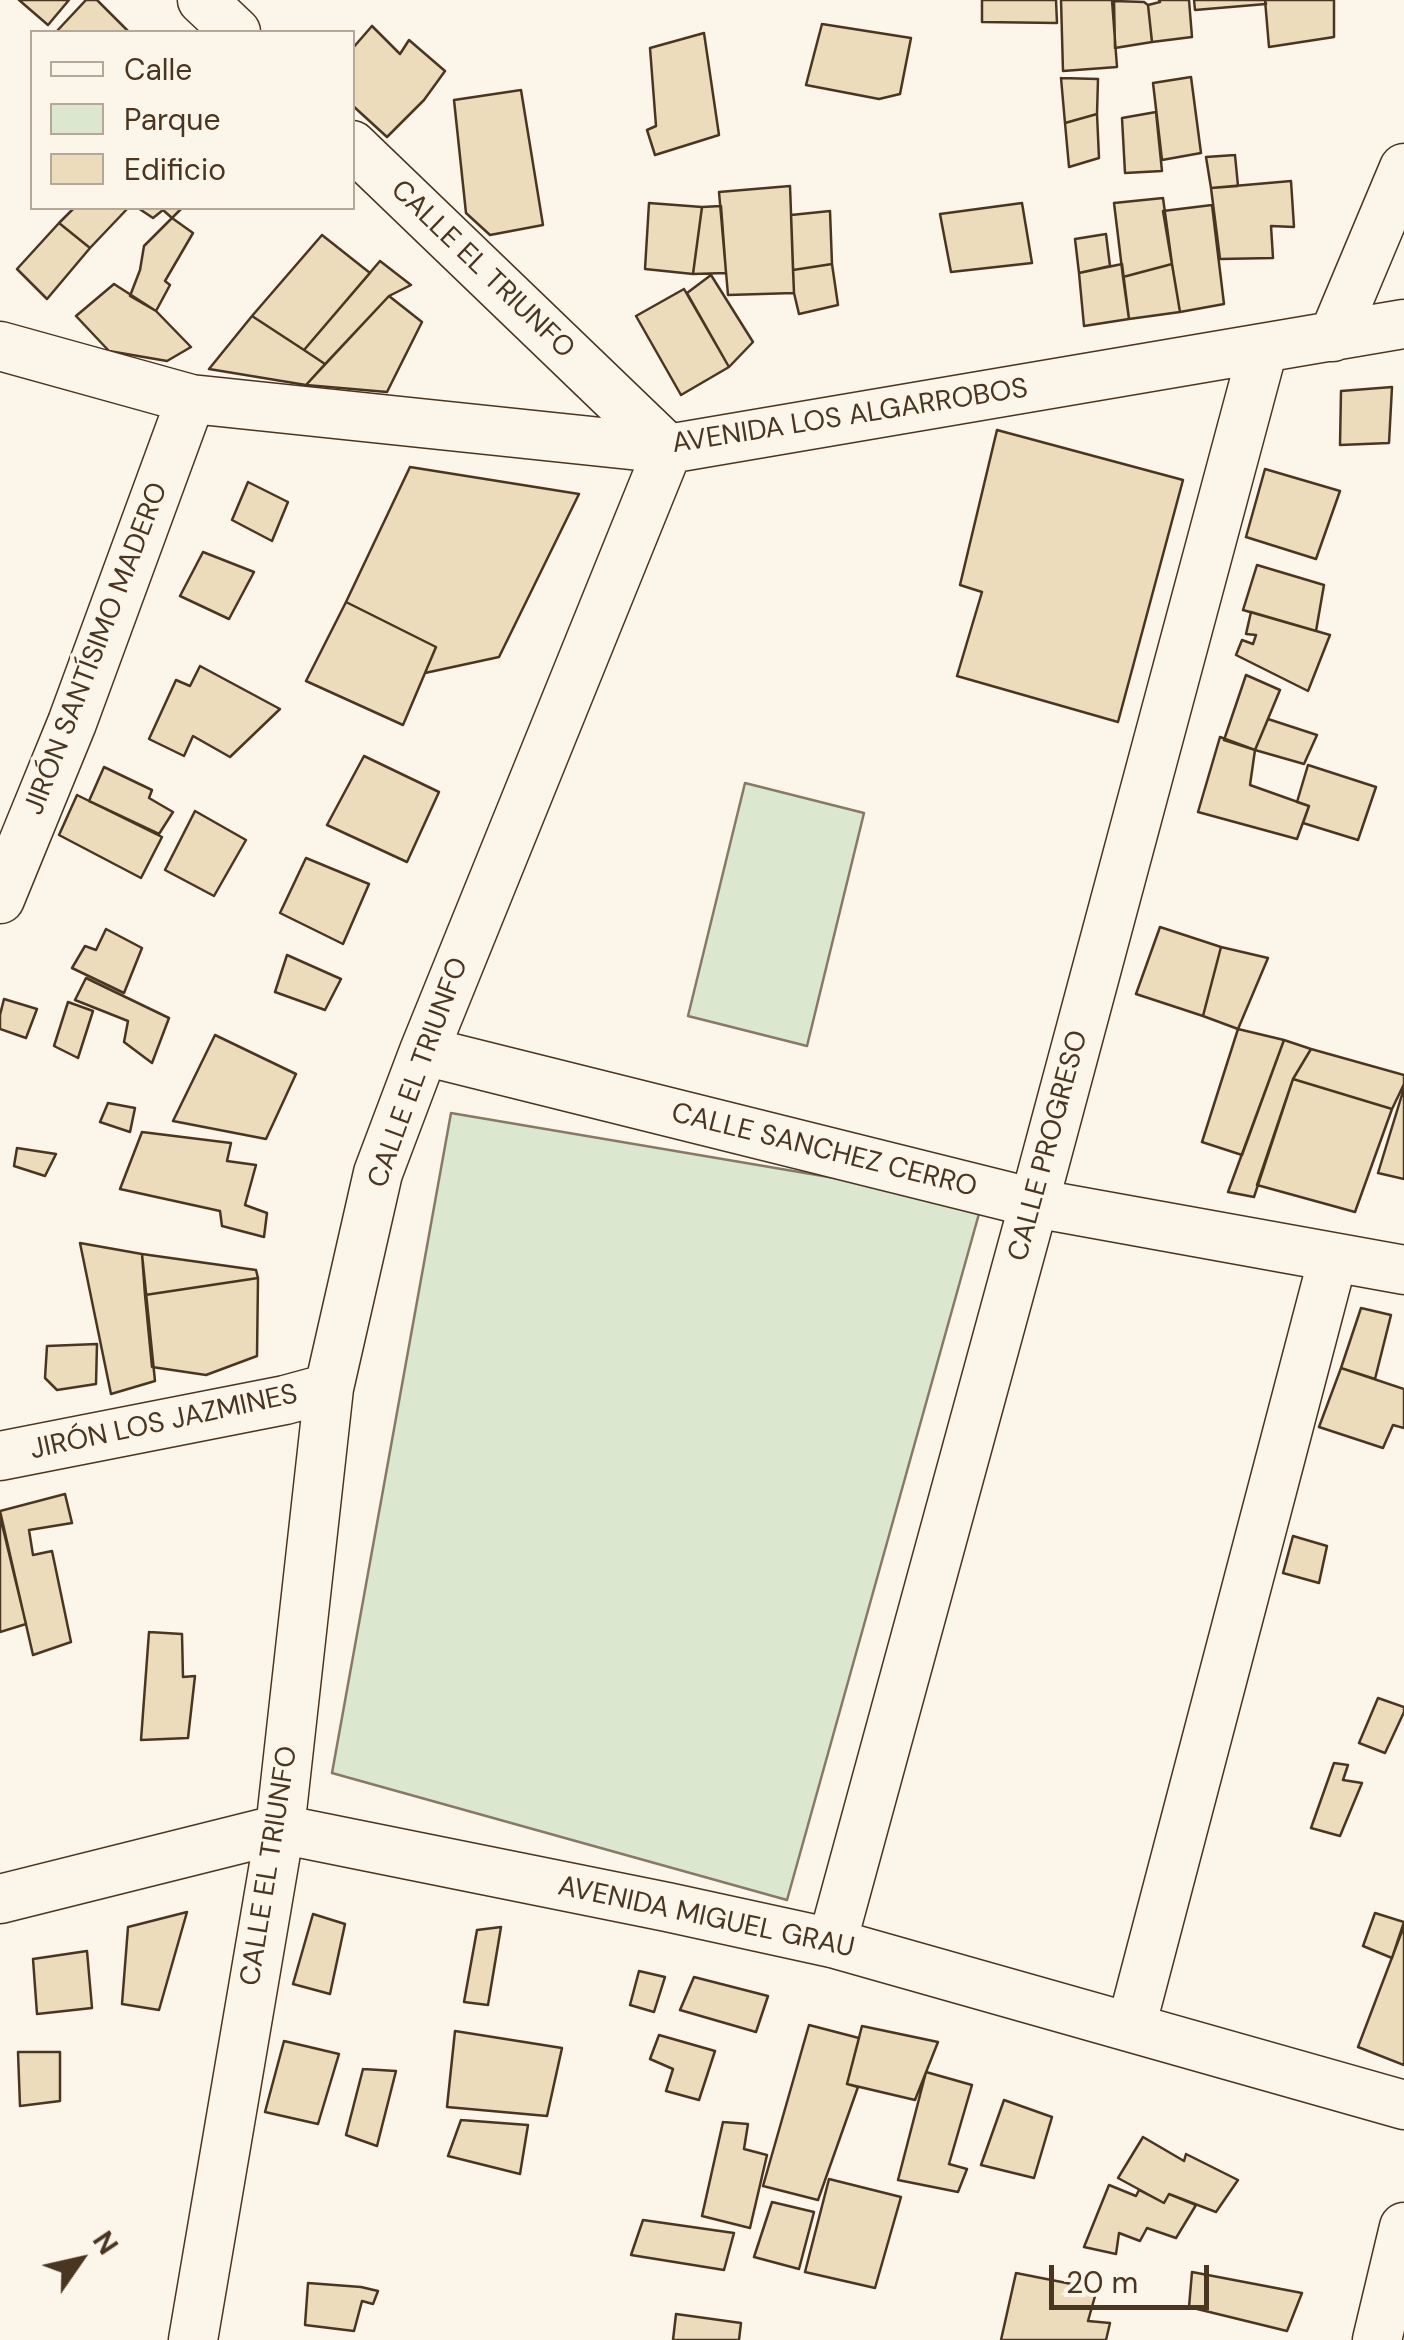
<!DOCTYPE html>
<html>
<head>
<meta charset="utf-8">
<style>
	body { margin:0 }
	#map { position:relative; width:1404px; height:2340px; overflow:hidden; background:#fbf6e9; font-family:"DM Sans",sans-serif }
	canvas { display:block }
	.legend { position:absolute; left:30px; top:30px; width:325px; height:180px; box-sizing:border-box; background:#fbf6e9; border:2px solid #b4a999; margin:0; padding:12px 18px; list-style:none; font-size:30px; color:#4a3520 }
	.legend li { display:flex; align-items:center; gap:20px; height:50px }
	.legend b { width:50px; border:2px solid #b4a999 }
	.north { position:absolute; left:30px; top:2210px; width:100px; height:100px; -webkit-text-stroke:8px #fbf6e9; paint-order:stroke; rotate:56deg; font-size:28px; font-weight:700; line-height:40px; text-align:center; color:#4a3520 }
	.north::after { content:''; display:block; margin:auto; width:35px; height:45px; background:#4a3520; clip-path:polygon(50% 0,100% 100%,50% 72%,0 100%) }
	.scale { position:absolute; left:1049px; top:2265px; width:160px; height:45px; box-sizing:border-box; border:5px solid #4a3520; border-top:0; padding-left:12px; font-size:30px; line-height:35px; white-space:nowrap; color:#4a3520; -webkit-text-stroke:8px #fbf6e9; paint-order:stroke }
</style>
</head>
<body>
<div id="map">
<canvas width="1404" height="2340"></canvas>
<ul class="legend">
<li><b style="height:12px;background:#fbf6e9"></b>Calle</li>
<li><b style="height:28px;background:#dce7d0"></b>Parque</li>
<li><b style="height:28px;background:#ecdcbc"></b>Edificio</li>
</ul>
<div class="north">N</div>
<div class="scale">20 m</div>
</div>
<script>
const g = document.querySelector('canvas').getContext('2d');
g.lineJoin = 'round';
function fillPath(path, color) {
  g.fillStyle = color;
  g.fill(path, 'evenodd');
}
function shape(rows) {
  const path = new Path2D();
  for (const r of rows) {
    path.moveTo(r[0], r[1]);
    for (let i = 2; i < r.length; i += 2) path.lineTo(r[i], r[i + 1]);
  }
  return path;
}
function trace(path, color, width, dash) {
  g.strokeStyle = color;
  g.lineWidth = width;
  g.lineCap = dash ? 'butt' : 'round';
  g.setLineDash(dash || []);
  g.stroke(path);
}
function drawText(font, color, halo, rows, align = 'center') {
  g.font = font + ' "DM Sans",sans-serif';
  g.lineWidth = 8;
  g.setLineDash([]);
  g.textBaseline = 'middle';
  g.strokeStyle = halo;
  g.fillStyle = color;
  for (const [text, x, y, turn = 0] of rows) {
    g.save();
    g.translate(x, y);
    g.rotate((+turn || 0) * Math.PI / 180);
    g.textAlign = isNaN(turn) ? turn : align;
    if (halo) g.strokeText(text, 0, 0);
    g.fillText(text, 0, 0);
    g.restore();
  }
}
const green = shape([
	[745,783,864,813,807,1046,688,1016,745,783],
	[451,1113,982,1203,787,1900,332,1773,451,1113]
]);
fillPath(green, '#dce7d0');
trace(green, '#887966', 2.5);
const building = shape([
	[19,0,69,0,48,25,19,0],
	[86,0,97,0,129,32,56,32,86,0],
	[982,0,1056,0,1057,23,982,22,982,0],
	[1061,0,1112,0,1117,67,1063,71,1061,0],
	[1159,0,1189,0,1192,37,1152,42,1148,5,1160,2,1159,0],
	[1194,0,1265,0,1266,4,1195,10,1194,0],
	[1265,0,1334,0,1334,37,1269,47,1265,0],
	[1114,1,1144,2,1148,5,1152,42,1115,48,1114,1],
	[822,24,911,38,900,94,879,99,806,85,822,24],
	[372,26,400,54,409,40,445,71,424,100,387,137,352,105,352,49,372,26],
	[704,33,719,135,655,155,647,130,656,126,650,48,704,33],
	[1191,77,1201,153,1162,160,1153,83,1191,77],
	[1061,78,1098,79,1097,114,1065,123,1061,78],
	[521,90,543,225,490,235,466,213,454,100,521,90],
	[1156,112,1162,171,1125,173,1122,118,1156,112],
	[1097,114,1099,158,1069,167,1065,123,1097,114],
	[1235,155,1238,186,1211,188,1206,157,1235,155],
	[1291,181,1294,227,1271,226,1273,258,1220,259,1211,188,1291,181],
	[790,186,794,293,728,295,719,192,790,186],
	[1163,198,1172,264,1123,277,1114,203,1163,198],
	[649,203,702,207,693,274,645,269,649,203],
	[1022,203,1032,263,951,272,940,214,1022,203],
	[1212,205,1224,304,1180,312,1163,211,1212,205],
	[721,206,726,273,693,274,702,207,721,206],
	[74,208,128,208,90,248,59,223,74,208],
	[138,208,182,208,172,218,163,210,153,218,138,208],
	[830,211,832,264,793,270,791,215,830,211],
	[172,218,193,233,165,281,170,285,156,311,130,296,140,270,144,246,172,218],
	[59,223,90,248,47,299,17,269,59,223],
	[1106,234,1110,266,1079,273,1075,239,1106,234],
	[322,235,370,273,304,350,252,316,322,235],
	[380,261,411,285,389,296,325,364,304,350,380,261],
	[832,264,838,305,799,314,794,293,793,270,832,264],
	[1122,264,1129,319,1084,326,1079,273,1122,264],
	[1172,264,1180,312,1129,319,1123,277,1172,264],
	[711,275,753,342,729,367,687,293,711,275],
	[114,284,156,311,191,347,167,361,109,351,76,316,114,284],
	[684,289,729,367,681,395,636,316,684,289],
	[389,296,422,322,387,392,306,385,389,296],
	[252,316,304,350,325,364,306,385,209,369,252,316],
	[1392,387,1389,443,1340,445,1341,391,1392,387],
	[997,430,1183,480,1118,722,957,676,982,592,960,585,997,430],
	[410,467,579,494,499,657,425,673,436,647,346,602,410,467],
	[1265,469,1340,491,1316,559,1246,537,1265,469],
	[248,482,288,502,272,541,232,520,248,482],
	[203,552,254,572,229,619,180,596,203,552],
	[1257,565,1324,585,1316,631,1243,610,1257,565],
	[346,602,436,647,403,725,306,681,346,602],
	[1251,612,1330,635,1308,691,1236,655,1242,640,1253,644,1256,635,1246,634,1251,612],
	[200,666,280,709,230,757,193,736,184,756,149,739,176,680,190,686,200,666],
	[1246,675,1280,690,1255,750,1224,740,1246,675],
	[1268,719,1317,735,1304,764,1255,750,1268,719],
	[1220,737,1255,750,1250,785,1309,806,1297,839,1198,812,1220,737],
	[364,756,439,792,407,862,327,825,364,756],
	[1308,765,1376,787,1358,840,1303,823,1309,806,1297,802,1308,765],
	[104,767,152,790,149,798,173,812,159,834,89,801,104,767],
	[77,795,162,837,141,878,59,835,77,795],
	[195,811,246,840,214,896,165,870,195,811],
	[306,858,369,884,343,944,280,913,306,858],
	[1160,927,1221,947,1203,1016,1136,994,1160,927],
	[106,929,142,948,124,993,72,968,85,946,96,950,106,929],
	[1221,947,1268,958,1238,1029,1203,1016,1221,947],
	[287,955,341,979,325,1010,275,992,287,955],
	[86,978,169,1018,152,1063,124,1042,128,1021,75,1000,86,978],
	[4,999,37,1009,26,1038,0,1029,0,1015,4,999],
	[68,1002,93,1011,78,1058,54,1046,68,1002],
	[1238,1029,1284,1040,1242,1155,1202,1142,1238,1029],
	[215,1035,296,1074,266,1139,173,1121,215,1035],
	[1284,1040,1311,1049,1293,1079,1254,1197,1228,1192,1284,1040],
	[1311,1049,1404,1075,1404,1084,1392,1109,1293,1079,1311,1049],
	[1293,1079,1392,1109,1355,1212,1257,1185,1293,1079],
	[1404,1088,1404,1179,1378,1173,1404,1088],
	[108,1103,135,1108,130,1132,100,1122,108,1103],
	[142,1132,231,1143,227,1161,256,1165,245,1205,267,1213,264,1237,222,1226,220,1211,120,1189,142,1132],
	[17,1148,56,1154,45,1176,14,1166,17,1148],
	[80,1243,142,1254,155,1381,111,1394,80,1243],
	[142,1254,256,1270,258,1278,145,1295,142,1254],
	[258,1278,257,1356,206,1375,152,1367,145,1295,258,1278],
	[1361,1308,1391,1315,1375,1379,1341,1368,1361,1308],
	[97,1344,96,1384,57,1390,45,1378,47,1346,97,1344],
	[1341,1368,1404,1389,1404,1428,1393,1425,1383,1448,1319,1427,1341,1368],
	[65,1494,72,1523,29,1530,33,1555,52,1551,71,1642,33,1655,0,1511,65,1494],
	[0,1516,26,1624,0,1632,0,1516],
	[1293,1536,1327,1546,1319,1583,1283,1573,1293,1536],
	[149,1632,182,1634,183,1677,195,1676,188,1738,141,1740,149,1632],
	[1378,1698,1404,1707,1404,1712,1385,1753,1359,1743,1378,1698],
	[1334,1763,1348,1765,1343,1780,1362,1783,1340,1836,1311,1828,1334,1763],
	[187,1912,159,2010,122,2004,128,1927,187,1912],
	[1375,1913,1404,1922,1392,1958,1363,1946,1375,1913],
	[313,1914,345,1924,330,1994,293,1984,313,1914],
	[1404,1926,1404,2065,1358,2047,1404,1926],
	[501,1927,488,2005,464,2002,477,1930,501,1927],
	[87,1951,92,2008,37,2014,33,1959,87,1951],
	[639,1971,665,1977,654,2012,630,2005,639,1971],
	[694,1977,768,1996,756,2032,680,2010,694,1977],
	[809,2025,859,2038,847,2084,858,2087,818,2200,763,2186,809,2025],
	[862,2026,938,2042,915,2100,847,2084,862,2026],
	[455,2031,562,2048,547,2116,447,2107,455,2031],
	[659,2035,715,2051,699,2100,666,2091,673,2069,650,2059,659,2035],
	[284,2041,339,2054,318,2124,265,2112,284,2041],
	[18,2052,60,2052,60,2101,20,2106,18,2052],
	[363,2069,396,2071,377,2146,346,2135,363,2069],
	[926,2072,972,2085,949,2164,967,2169,958,2192,898,2180,926,2072],
	[1004,2100,1052,2117,1034,2178,981,2165,1004,2100],
	[461,2120,528,2125,520,2174,448,2156,461,2120],
	[723,2122,748,2124,744,2149,767,2155,750,2228,702,2216,723,2122],
	[1143,2137,1184,2161,1186,2154,1238,2180,1216,2212,1169,2194,1164,2203,1118,2178,1143,2137],
	[829,2179,901,2197,875,2288,805,2272,829,2179],
	[1109,2185,1136,2196,1139,2190,1164,2203,1169,2194,1196,2205,1176,2238,1147,2228,1140,2241,1119,2233,1116,2254,1084,2247,1109,2185],
	[772,2202,814,2212,799,2269,754,2257,772,2202],
	[643,2220,734,2233,724,2270,631,2255,643,2220],
	[1192,2272,1302,2293,1287,2331,1189,2307,1192,2272],
	[1016,2273,1097,2289,1088,2321,1110,2323,1106,2340,1001,2340,1016,2273],
	[308,2283,361,2287,378,2291,373,2304,362,2301,354,2331,305,2325,308,2283],
	[676,2314,741,2323,739,2340,673,2340,676,2314]
]);
fillPath(building, '#ecdcbc');
trace(building, '#4a3520', 2.5);
const minor = shape([
	[202,0,236,32],
	[1333,337,1404,168],
	[0,346,191,399,668,449,1404,324],
	[0,899,72,723,191,399],
	[424,1051,1034,1203,1404,1270],
	[0,1456,285,1400,329,1388],
	[0,1899,280,1829,667,1907,832,1943,1404,2105],
	[832,1943,1034,1203,1263,349],
	[1131,2027,1333,1258],
	[193,2340,280,1829,329,1388,378,1173,424,1051,668,449,352,145],
	[1377,2340,1404,2227]
]);
trace(minor, '#4a3520', 51);
trace(minor, '#fbf6e9', 48);
drawText('28px', '#4a3520', '#fbf6e9', [
	["CALLE EL TRIUNFO",482,270,44],
	["AVENIDA LOS ALGARROBOS",850,417,-9],
	["JIRÓN SANTÍSIMO MADERO",97,649,-69],
	["CALLE EL TRIUNFO",419,1073,-70],
	["CALLE PROGRESO",1049,1146,-75],
	["CALLE SANCHEZ CERRO",824,1151,14],
	["JIRÓN LOS JAZMINES",164,1423,-12],
	["CALLE EL TRIUNFO",270,1866,-81],
	["AVENIDA MIGUEL GRAU",706,1918,12]
]);
</script>
</body>
</html>
